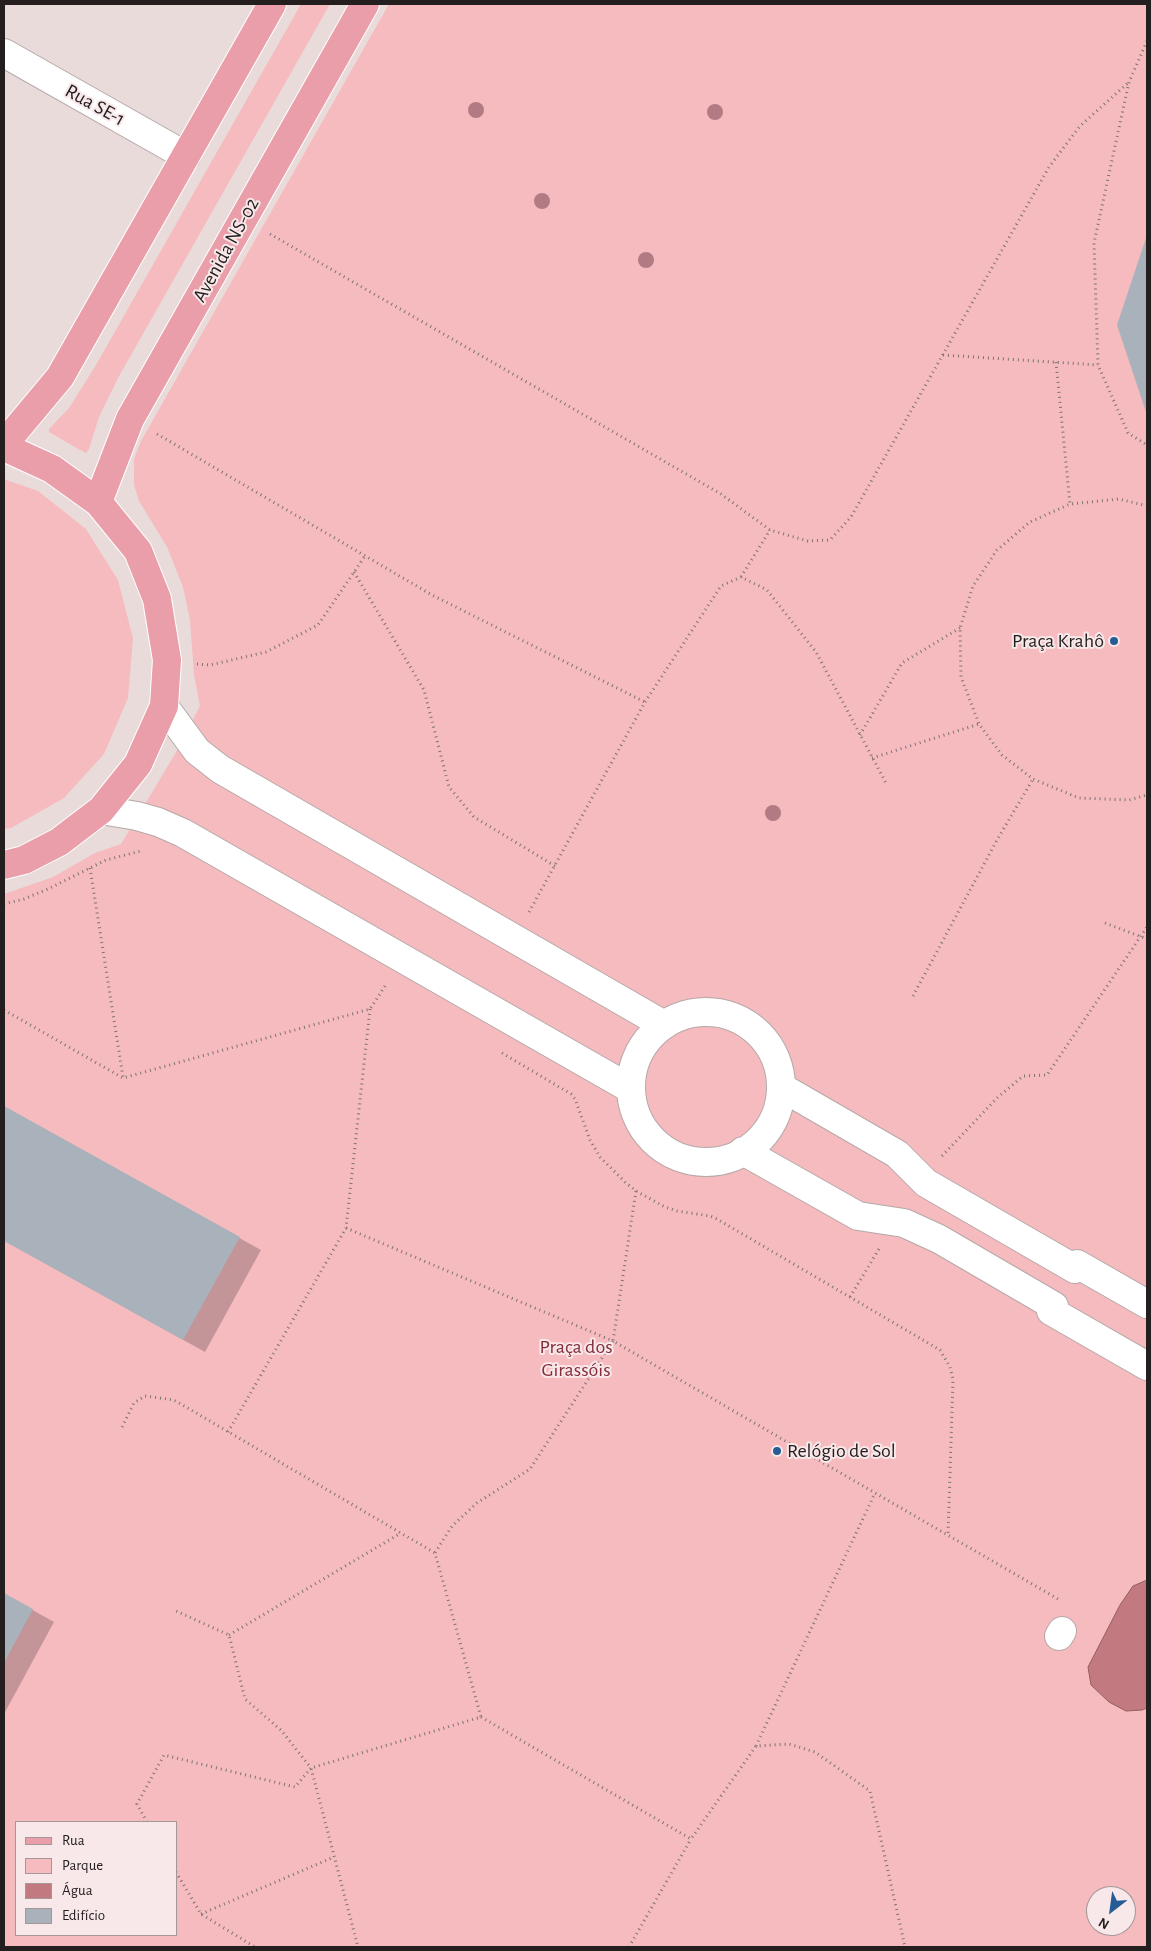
<!DOCTYPE html>
<html>
<head>
<meta charset="utf-8">
<style>
	body { margin:0 }
	#map { position:relative; width:1151px; height:1951px; overflow:hidden; background:#eadbdb; font-family:"Alegreya Sans",sans-serif }
	canvas { display:block }
	.frame { position:absolute; inset:0; border:5px solid #241e1f; pointer-events:none }
	.legend { position:absolute; left:15px; top:1821px; width:162px; height:115px; box-sizing:border-box; background:#f8e8e9; border:1px solid #a39798; margin:0; padding:6px 9px; list-style:none; font-size:15px; color:#241e1f }
	.legend li { display:flex; align-items:center; gap:10px; height:25px }
	.legend b { width:25px; border:1px solid #a39798 }
	.north { position:absolute; left:1086px; top:1886px; width:50px; height:50px; box-sizing:border-box; background:#f8e8e9; border:1px solid #a39798; border-radius:50%; rotate:210deg; font-size:14px; font-weight:700; line-height:20px; text-align:center; color:#241e1f }
	.north::after { content:''; display:block; margin:auto; width:18px; height:22px; background:#265b94; clip-path:polygon(50% 0,100% 100%,50% 72%,0 100%) }
</style>
</head>
<body>
<div id="map">
<canvas width="1151" height="1951"></canvas>
<div class="frame"></div>
<ul class="legend">
<li><b style="height:6px;background:#e99ea9"></b>Rua</li>
<li><b style="height:14px;background:#f6bbbf"></b>Parque</li>
<li><b style="height:14px;background:#c27980"></b>Água</li>
<li><b style="height:14px;background:#a9b1bb"></b>Edifício</li>
</ul>
<div class="north">N</div>
</div>
<script>
const g = document.querySelector('canvas').getContext('2d');
g.lineJoin = 'round';
function fillPath(path, color) {
  g.fillStyle = color;
  g.fill(path, 'evenodd');
}
function shape(rows) {
  const path = new Path2D();
  for (const r of rows) {
    if (r.length === 3) {
      path.moveTo(r[0] + r[2], r[1]);
      path.arc(r[0], r[1], r[2], 0, 2 * Math.PI);
      continue;
    }
    path.moveTo(r[0], r[1]);
    for (let i = 2; i < r.length; i += 2) path.lineTo(r[i], r[i + 1]);
  }
  return path;
}
function trace(path, color, width, dash) {
  g.strokeStyle = color;
  g.lineWidth = width;
  g.lineCap = dash ? 'butt' : 'round';
  g.setLineDash(dash || []);
  g.stroke(path);
}
function drawText(font, color, halo, rows, align = 'center') {
  g.font = font + ' "Alegreya Sans",sans-serif';
  g.lineWidth = 4;
  g.setLineDash([]);
  g.textBaseline = 'middle';
  g.strokeStyle = halo;
  g.fillStyle = color;
  for (const [text, x, y, turn = 0] of rows) {
    g.save();
    g.translate(x, y);
    g.rotate((+turn || 0) * Math.PI / 180);
    g.textAlign = isNaN(turn) ? turn : align;
    if (halo) g.strokeText(text, 0, 0);
    g.fillText(text, 0, 0);
    g.restore();
  }
}
fillPath(shape([
	[301,4,330,4,118,378,99,417,89,449,86,453,80,450,49,432,49,429,69,408,96,365],
	[389,4,1147,4,1147,1947,4,1947,4,894,53,877,95,853,121,844,175,754,200,706,194,675,190,620,183,587,167,547,139,501,134,485,134,459,141,441],
	[16,1822,176,1822,176,1935,16,1935],
	[1096,1896,1126,1896,1126,1926,1096,1926],
	[4,479,38,491,86,529,118,580,133,638,128,698,104,754,64,798,11,828,4,829]
]), '#f6bbbf');
const water = shape([
	[1147,1580,1147,1708,1142,1710,1126,1711,1109,1702,1091,1685,1088,1667,1120,1605,1133,1586,1147,1580]
]);
fillPath(water, '#c27980');
trace(water, '#935e63', 1);
fillPath(shape([
	[1147,238,1147,412,1118,325],
	[4,1107,261,1250,205,1352,4,1240],
	[4,1594,54,1622,4,1714]
]), '#0003');
fillPath(shape([
	[1147,235,1147,415,1117,325],
	[4,1106,240,1237,183,1340,4,1241],
	[4,1593,33,1609,4,1663]
]), '#a9b1bb');
const minor = shape([
	[4,53,186,156],
	[164,706,197,751,220,769,664,1025],
	[101,810,137,816,158,822,183,833,631,1089],
	[706,1087,75],
	[781,1087,897,1154,926,1183,1075,1269],
	[743,1151,858,1216,904,1223,939,1239,1054,1306],
	[1077,1264,1147,1304],
	[1051,1311,1147,1366],
	[1059,1636,1062,1631]
]);
const major = shape([
	[4,444,60,377,272,4],
	[4,447,52,469,98,502,138,551,157,599,167,660,164,706,138,764,101,810,59,842,24,860,4,865],
	[98,502,130,419,365,4]
]);
trace(minor, '#b6a8a8', 30);
trace(major, '#fff', 30);
trace(shape([
	[1147,41,1129,82,1094,243,1098,365,1128,433,1147,445],
	[270,234,721,494,770,530,808,541,830,540,851,517,1049,167,1080,126,1129,82],
	[943,355,1098,365],
	[1056,362,1070,504],
	[157,434,432,595,645,702],
	[1147,506,1119,499,1070,504,1030,522,997,550,973,586,960,628,961,677,979,724,1002,755,1033,779,1079,798,1129,800,1147,795],
	[354,572,424,690,449,787,474,817,555,866],
	[741,577,770,530],
	[197,664,210,665,266,652,318,625,365,556],
	[860,735,902,663,960,628],
	[872,758,979,724],
	[90,868,123,1077],
	[4,904,24,899,48,889,106,860,141,851],
	[529,912,645,702,721,586,741,577,767,590,816,652,886,783],
	[1105,923,1147,939],
	[913,996,997,840,1033,779],
	[4,1010,123,1078,370,1009,385,986],
	[502,1053,571,1094,575,1099,590,1140,600,1157,625,1182,636,1191,665,1207,677,1211,710,1216,717,1219,940,1350,950,1367,953,1379,948,1536],
	[942,1156,997,1098,1023,1076,1047,1075,1147,927],
	[636,1191,613,1341,1058,1599],
	[346,1228,613,1341,530,1469,477,1503,452,1526,435,1553,481,1717,311,1768,358,1947],
	[850,1297,879,1249],
	[122,1427,134,1403,145,1396,174,1400,435,1553],
	[228,1432,346,1228,370,1009],
	[229,1635,401,1533],
	[481,1717,691,1839,756,1746,789,1744,815,1752,870,1791,905,1947],
	[756,1746,875,1493],
	[147,1822,137,1804,164,1755,295,1787,311,1768,281,1730,245,1699,229,1635,176,1611],
	[176,1872,201,1914,255,1947],
	[201,1914,334,1857],
	[629,1947,691,1839]
]), '#7d7374', 3, [1, 4]);
trace(minor, '#fff', 28);
trace(major, '#e99ea9', 28);
g.fillStyle = '#b27b83';
for (const [x, y] of [
	[476,110],
	[715,112],
	[542,201],
	[646,260],
	[773,813]
]) {
  g.beginPath();
  g.arc(x, y, 8, 0, 2 * Math.PI);
  g.fill();
}
for (const [x, y, r, color] of [
	[1114,641,5,"#265b94"],
	[777,1451,5,"#265b94"]
]) {
  const dot = new Path2D();
  dot.arc(x, y, r, 0, 2 * Math.PI);
  g.fillStyle = color;
  g.fill(dot);
  trace(dot, '#f8e8e9', 2);
}
drawText('20px', '#241e1f', '#f8e8e9', [
	["Rua SE-1",95,105,29],
	["Avenida NS-02",226,250,-61]
]);
drawText('20px', '#241e1f', '#f8e8e9', [
	["Praça Krahô",1104,641],
	["Relógio de Sol",787,1451,"left"]
], 'right');
drawText('20px', '#852c3b', '#f8e8e9', [
	["Praça dos",576,1347],
	["Girassóis",576,1370]
]);
</script>
</body>
</html>
